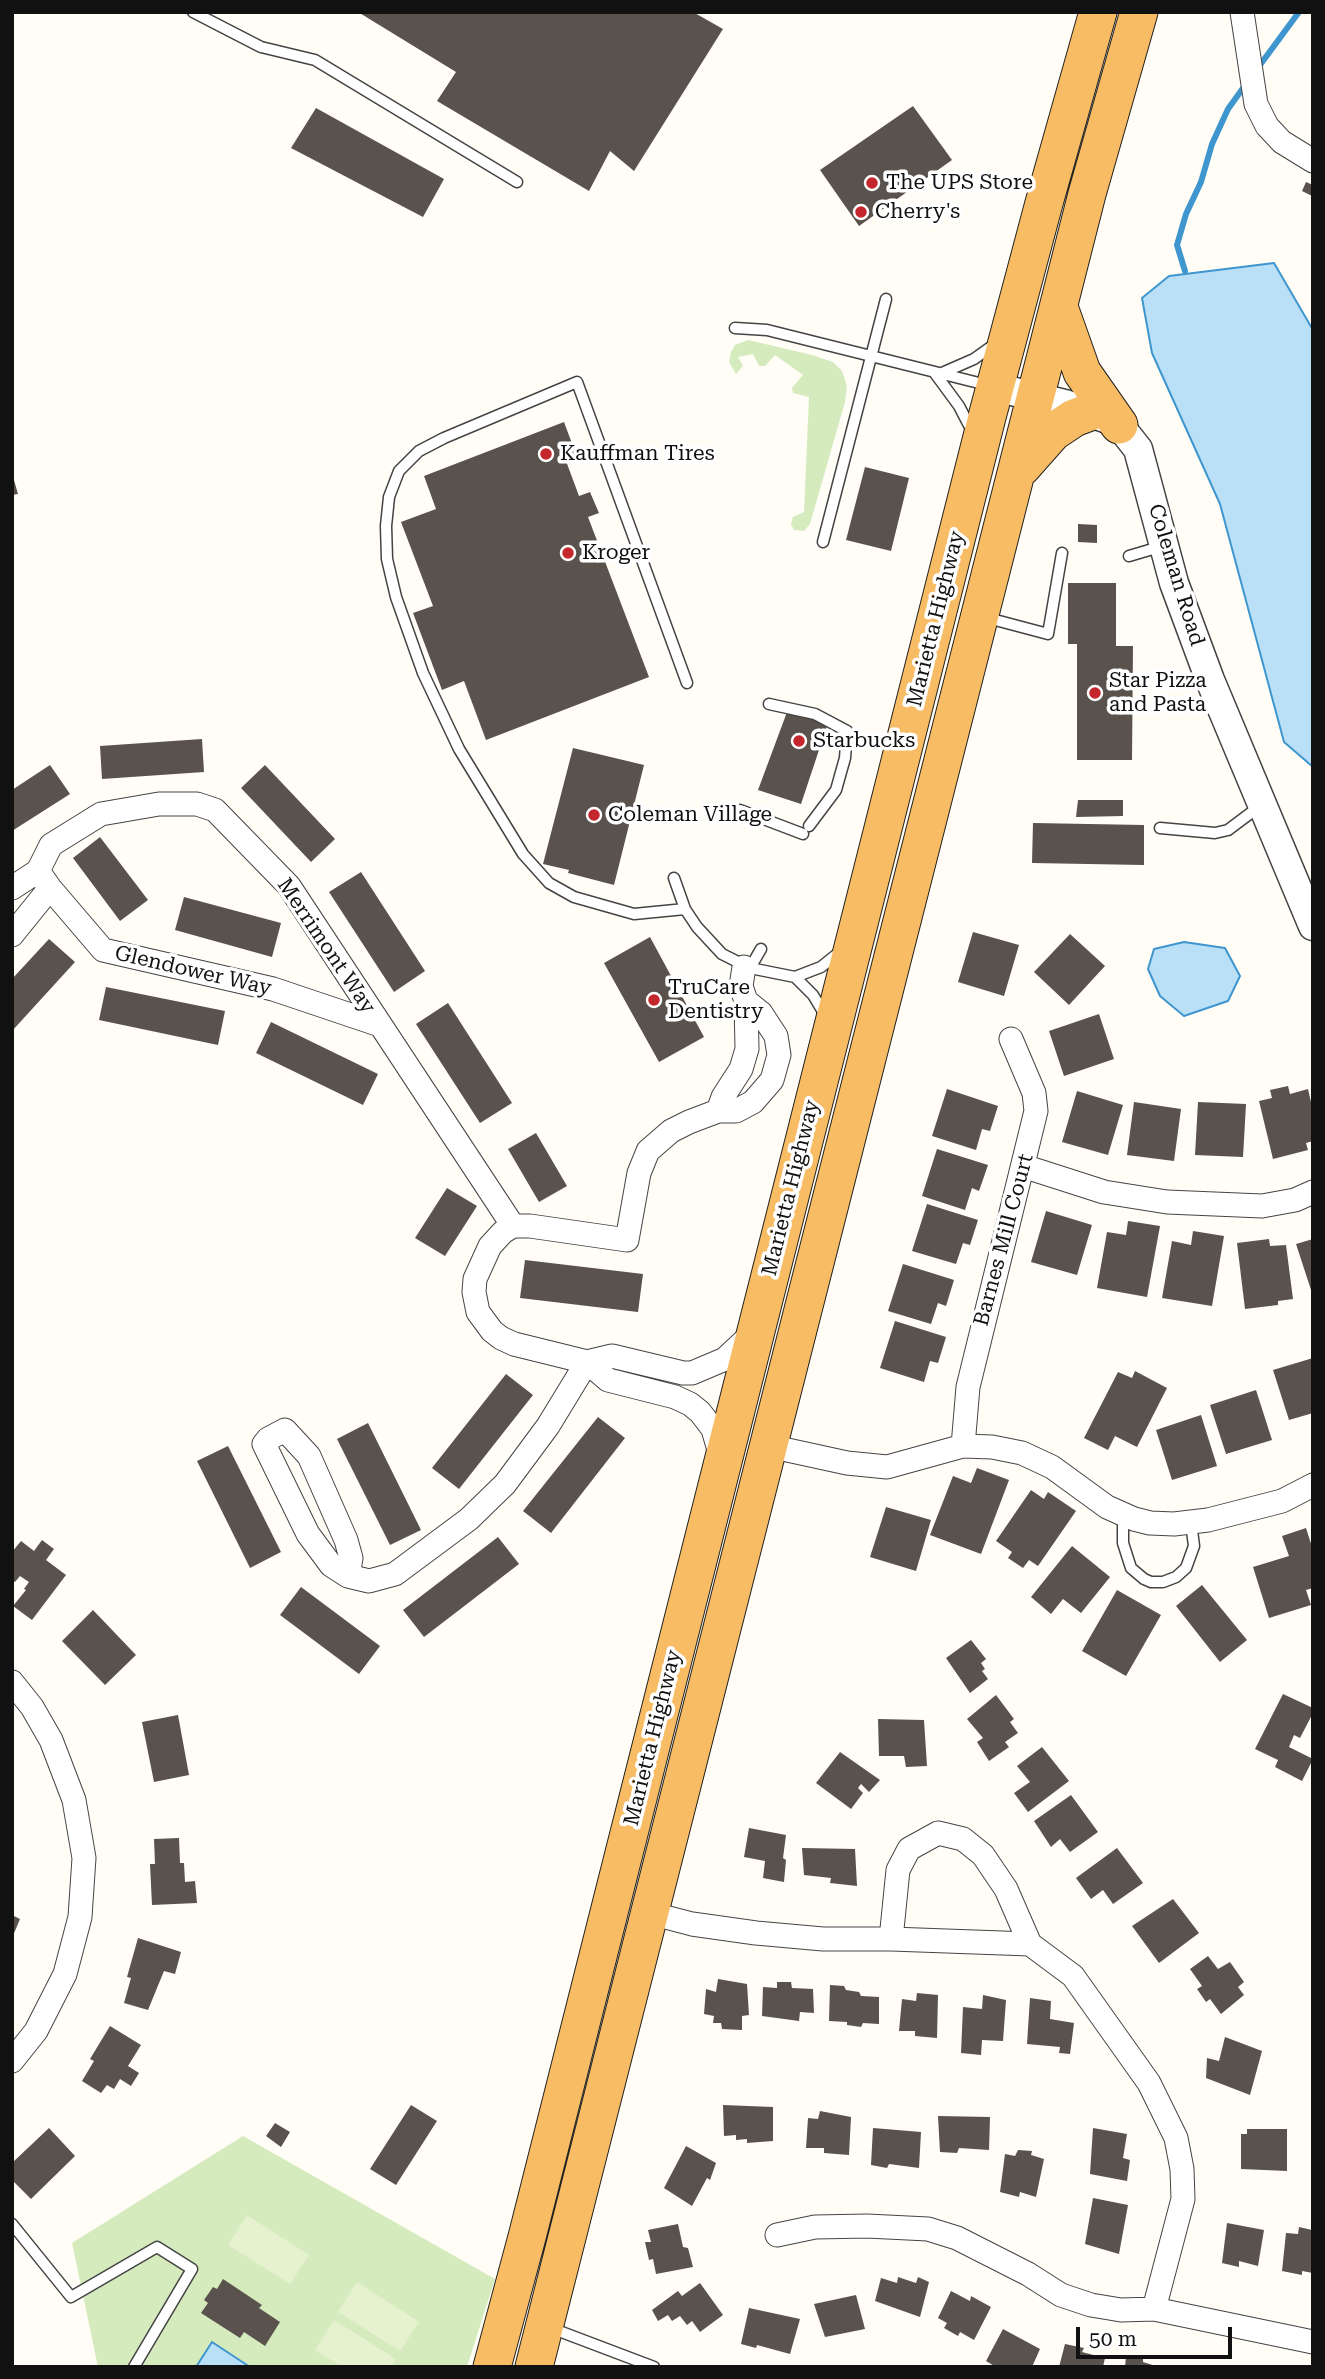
<!DOCTYPE html>
<html>
<head>
<meta charset="utf-8">
<style>
	body { margin:0 }
	#map { position:relative; width:1325px; height:2379px; overflow:hidden; background:#fffdf5; font-family:"Roboto Serif",serif }
	canvas { display:block }
	.frame { position:absolute; inset:0; border:14px solid #111; pointer-events:none }
	.scale { position:absolute; left:1076px; top:2327px; width:156px; height:32px; box-sizing:border-box; border:4px solid #111; border-top:0; padding-left:9px; font-size:21px; line-height:24px; white-space:nowrap; color:#111; -webkit-text-stroke:5px #fff; paint-order:stroke }
</style>
</head>
<body>
<div id="map">
<canvas width="1325" height="2379"></canvas>
<div class="frame"></div>
<div class="scale">50 m</div>
</div>
<script>
const g = document.querySelector('canvas').getContext('2d');
g.lineJoin = 'round';
function fillPath(path, color) {
  g.fillStyle = color;
  g.fill(path, 'evenodd');
}
function shape(rows) {
  const path = new Path2D();
  for (const r of rows) {
    path.moveTo(r[0], r[1]);
    for (let i = 2; i < r.length; i += 2) path.lineTo(r[i], r[i + 1]);
  }
  return path;
}
function trace(path, color, width, dash) {
  g.strokeStyle = color;
  g.lineWidth = width;
  g.lineCap = dash ? 'butt' : 'round';
  g.setLineDash(dash || []);
  g.stroke(path);
}
function drawText(font, color, halo, rows, align = 'center') {
  g.font = font + ' "Roboto Serif",serif';
  g.lineWidth = 7;
  g.setLineDash([]);
  g.textBaseline = 'middle';
  g.strokeStyle = halo;
  g.fillStyle = color;
  for (const [text, x, y, turn = 0] of rows) {
    g.save();
    g.translate(x, y);
    g.rotate((+turn || 0) * Math.PI / 180);
    g.textAlign = isNaN(turn) ? turn : align;
    if (halo) g.strokeText(text, 0, 0);
    g.fillText(text, 0, 0);
    g.restore();
  }
}
fillPath(shape([
	[748,340,812,355,833,362,842,371,847,386,845,402,810,524,804,531,794,530,791,524,793,517,804,512,809,397,793,393,792,388,803,375,775,355,765,366,759,366,753,354,738,357,743,366,736,374,729,362,731,352,735,345],
	[243,2136,495,2279,467,2367,98,2367,72,2243]
]), '#d5ebbd');
fillPath(shape([
	[247,2215,309,2255,290,2284,228,2245],
	[357,2282,419,2322,400,2351,338,2312],
	[334,2320,396,2359,391,2367,342,2367,315,2350]
]), '#e6f2cf');
const water = shape([
	[1274,263,1313,330,1313,767,1284,742,1220,504,1152,353,1142,298,1169,276,1274,263],
	[1184,942,1225,948,1240,976,1228,1001,1184,1016,1160,996,1148,969,1154,949,1184,942],
	[212,2342,250,2367,196,2367,212,2342]
]);
fillPath(water, '#b9e0f7');
trace(water, '#3f96cf', 2);
trace(shape([
	[1257,69,1299,12],
	[1185,271,1177,245,1186,214,1201,182,1212,144,1228,109,1246,84]
]), '#3f96cf', 6);
fillPath(shape([
	[358,12,693,12,723,29,634,171,610,151,589,191,437,101,456,72],
	[913,106,952,160,859,226,820,170],
	[316,108,444,179,423,217,291,148],
	[1306,182,1313,185,1312,196,1302,191],
	[564,422,577,457,566,461,579,496,590,492,599,513,588,517,649,677,486,740,464,681,442,690,413,613,433,606,401,522,436,509,424,476],
	[865,467,909,478,891,551,846,540],
	[12,473,18,494,12,495],
	[1078,524,1097,525,1097,543,1078,542],
	[1068,583,1116,583,1116,646,1133,646,1132,760,1077,760,1077,644,1068,644],
	[787,712,828,723,801,804,758,790],
	[202,739,204,772,102,779,100,746],
	[573,748,644,765,614,885,568,873,569,870,543,864],
	[50,765,70,794,12,831,12,790],
	[265,765,335,839,311,862,241,788],
	[1078,800,1123,800,1123,816,1076,817],
	[1033,823,1144,825,1144,865,1032,863],
	[100,837,148,900,120,921,73,858],
	[361,872,425,971,394,992,329,892],
	[184,897,281,923,272,957,175,930],
	[973,932,1019,945,1004,996,958,982],
	[1070,934,1105,966,1069,1005,1034,972],
	[650,937,704,1037,659,1062,604,963],
	[49,939,75,962,12,1031,12,979],
	[106,987,225,1011,218,1045,99,1020],
	[448,1003,512,1103,480,1123,416,1024],
	[1099,1014,1114,1059,1064,1076,1049,1031],
	[271,1022,378,1074,363,1105,256,1053],
	[1288,1086,1290,1094,1308,1089,1313,1111,1313,1141,1306,1143,1308,1150,1273,1159,1259,1101,1272,1098,1270,1090],
	[947,1089,998,1106,990,1131,982,1129,976,1150,932,1136],
	[1077,1091,1123,1105,1108,1155,1062,1142],
	[1134,1102,1181,1109,1174,1161,1127,1155],
	[1198,1102,1246,1104,1243,1157,1195,1155],
	[536,1133,567,1186,539,1202,508,1149],
	[937,1149,988,1165,979,1191,972,1188,965,1210,922,1196],
	[447,1188,477,1206,445,1256,415,1238],
	[927,1204,978,1220,970,1245,963,1243,956,1264,912,1251],
	[1046,1211,1092,1225,1077,1275,1031,1262],
	[1128,1221,1160,1226,1147,1297,1097,1288,1107,1232,1126,1235],
	[1193,1231,1224,1236,1212,1306,1162,1298,1172,1241,1191,1245],
	[1269,1239,1270,1246,1286,1245,1293,1299,1278,1301,1278,1305,1245,1309,1237,1243],
	[1313,1239,1313,1293,1312,1293,1296,1244],
	[525,1260,643,1274,638,1312,520,1298],
	[903,1264,954,1280,946,1306,938,1303,931,1324,888,1311],
	[895,1321,946,1337,938,1363,930,1361,924,1382,880,1368],
	[1313,1358,1313,1413,1289,1420,1273,1370],
	[1135,1371,1167,1388,1137,1447,1115,1436,1108,1450,1084,1438,1118,1372,1132,1378],
	[506,1374,533,1395,459,1489,432,1468],
	[1256,1390,1272,1440,1226,1454,1210,1405],
	[1201,1415,1217,1466,1172,1480,1156,1430],
	[598,1417,625,1438,551,1533,523,1511],
	[368,1423,421,1530,390,1545,337,1439],
	[228,1446,281,1552,250,1568,197,1461],
	[977,1468,1009,1480,981,1554,930,1535,953,1476,971,1483],
	[1031,1490,1044,1499,1048,1492,1076,1511,1038,1566,1029,1560,1023,1568,1008,1558,1012,1552,996,1541],
	[886,1507,931,1520,916,1571,870,1557],
	[1306,1528,1313,1550,1313,1588,1306,1590,1311,1605,1269,1618,1253,1567,1289,1556,1282,1536],
	[498,1537,519,1564,424,1637,403,1610],
	[42,1540,54,1549,46,1560,66,1575,32,1620,13,1606,26,1590,24,1589,29,1582,20,1576,15,1582,12,1580,12,1552,21,1541,34,1551],
	[1072,1546,1110,1577,1081,1613,1063,1599,1051,1614,1031,1597],
	[1202,1585,1247,1640,1220,1662,1176,1606],
	[301,1587,380,1646,359,1674,280,1615],
	[1117,1590,1161,1615,1126,1676,1082,1651],
	[93,1610,136,1655,105,1685,62,1641],
	[971,1640,986,1659,981,1663,985,1669,982,1671,988,1679,970,1693,946,1658],
	[1283,1694,1313,1708,1313,1713,1300,1738,1294,1735,1289,1747,1313,1759,1302,1781,1275,1767,1278,1760,1255,1749],
	[996,1695,1014,1719,1010,1722,1018,1733,1005,1742,1009,1747,989,1761,977,1742,983,1738,967,1719],
	[178,1715,189,1775,154,1782,142,1722],
	[878,1719,924,1720,927,1766,906,1767,904,1756,879,1756],
	[1042,1747,1069,1781,1028,1812,1014,1793,1030,1782,1017,1766],
	[840,1752,880,1780,869,1792,861,1784,858,1788,863,1793,851,1809,816,1783],
	[1071,1795,1098,1832,1070,1852,1060,1839,1051,1847,1034,1821],
	[749,1828,786,1835,783,1858,786,1860,784,1882,763,1878,765,1861,744,1857],
	[179,1838,180,1863,184,1863,185,1882,195,1881,197,1903,152,1905,150,1864,155,1864,154,1839],
	[802,1848,855,1849,857,1886,830,1883,831,1878,804,1875],
	[1117,1848,1143,1883,1113,1904,1103,1890,1091,1899,1076,1878],
	[1173,1899,1199,1933,1159,1963,1132,1926],
	[12,1915,20,1919,12,1938],
	[138,1938,181,1952,175,1974,164,1971,148,2010,124,2003,131,1978,127,1977],
	[1208,1956,1218,1969,1230,1962,1244,1982,1238,1987,1244,1995,1221,2014,1210,1999,1206,2002,1197,1989,1202,1986,1190,1969],
	[718,1979,747,1984,749,2015,742,2016,742,2030,722,2029,721,2023,713,2023,714,2016,704,2014,706,1989,716,1992],
	[777,1982,791,1982,792,1988,813,1989,814,2013,800,2012,799,2021,762,2016,763,1987,777,1988],
	[830,1985,844,1986,846,1990,859,1992,861,1996,879,1997,879,2024,863,2023,861,2027,847,2025,847,2022,829,2021],
	[917,1993,938,1995,937,2038,915,2036,915,2031,899,2031,902,1999,916,2001],
	[983,1995,1006,2000,1003,2041,982,2040,981,2055,961,2053,963,2007,982,2009],
	[1030,1998,1051,2001,1050,2019,1074,2023,1070,2054,1059,2053,1060,2047,1027,2044],
	[110,2026,141,2045,128,2066,139,2073,131,2086,120,2079,114,2089,107,2085,101,2093,82,2081,94,2061,90,2059],
	[1225,2037,1262,2051,1250,2095,1206,2078,1207,2058,1219,2061],
	[411,2105,437,2121,396,2185,370,2169],
	[723,2105,773,2107,773,2141,747,2143,747,2139,736,2140,736,2135,724,2136],
	[820,2111,851,2117,849,2155,824,2153,824,2148,806,2148,808,2118,818,2119],
	[938,2116,990,2117,989,2150,959,2148,957,2153,940,2152],
	[275,2123,290,2132,281,2147,266,2136],
	[49,2128,75,2156,31,2199,12,2180,12,2163],
	[873,2128,921,2132,919,2168,889,2164,887,2168,871,2165],
	[1093,2128,1127,2134,1123,2158,1130,2160,1127,2181,1090,2174],
	[1247,2129,1287,2129,1287,2171,1241,2169,1241,2134,1247,2134],
	[686,2146,716,2163,710,2180,707,2178,692,2206,664,2188],
	[1018,2150,1032,2151,1031,2155,1044,2159,1036,2197,1020,2192,1019,2197,1000,2192,1005,2154,1015,2156],
	[1093,2198,1128,2205,1119,2254,1085,2244],
	[1227,2223,1264,2230,1258,2266,1239,2261,1239,2267,1222,2263],
	[678,2224,683,2247,688,2248,693,2267,656,2274,653,2259,649,2260,645,2242,651,2242,648,2230],
	[1299,2227,1312,2230,1313,2232,1313,2273,1302,2271,1302,2275,1282,2271,1286,2233,1298,2234],
	[898,2277,916,2283,918,2277,929,2282,920,2317,875,2301,881,2278,897,2283],
	[223,2279,262,2305,259,2308,280,2322,265,2346,244,2332,240,2338,201,2313,208,2303,204,2300,213,2287,217,2289],
	[700,2283,723,2315,700,2332,692,2321,687,2325,680,2316,672,2321,668,2315,658,2321,652,2310,678,2291,682,2296],
	[951,2291,970,2301,971,2296,991,2307,974,2340,960,2332,958,2336,944,2328,947,2323,938,2318],
	[856,2295,865,2329,825,2337,814,2304],
	[749,2308,800,2319,790,2354,757,2345,756,2348,741,2344],
	[1003,2329,1040,2349,1032,2367,996,2367,986,2361],
	[1065,2344,1084,2348,1082,2352,1105,2358,1103,2367,1059,2367],
	[1126,2356,1143,2358,1143,2362,1159,2367,1125,2367]
]), '#5a524d');
const service = shape([
	[193,12,261,47,315,60,517,182],
	[735,328,767,330,991,386],
	[934,372,959,406,972,431],
	[942,373,974,359,995,344],
	[823,542,886,299],
	[1129,556,1163,546],
	[984,617,1048,634,1062,553],
	[769,704,815,714,847,731,845,758,836,790,809,826],
	[740,810,803,834],
	[1160,828,1215,833,1228,830,1260,806],
	[674,878,685,909,697,927,722,954,750,968,795,977,813,995,825,1015],
	[685,909,634,914,574,897,549,883,523,854,459,749,423,673,396,597,387,559,386,526,389,497,399,471,419,451,444,438,577,382,687,683],
	[750,968,761,949],
	[795,977,821,967,841,951],
	[1123,1515,1123,1543,1131,1568,1144,1579,1151,1582,1163,1582,1176,1577,1186,1568,1194,1546,1191,1523],
	[12,2224,71,2297,157,2247,192,2269,134,2367],
	[551,2328,654,2367]
]);
const minor = shape([
	[1242,12,1256,104,1267,126,1282,142,1313,161],
	[38,871,50,888,103,950,273,989,380,1025],
	[12,888,38,871,51,845,101,814,159,804,197,804,215,810,289,886,513,1226],
	[12,935,50,888],
	[718,1111,723,1097,741,1069,747,1049,746,1001,741,986,744,967],
	[1023,1166,1104,1192,1167,1202,1262,1206,1295,1200,1313,1192],
	[587,1362,612,1356,683,1373,692,1373,725,1359,753,1333],
	[769,1446,847,1463,887,1467,963,1446,992,1447,1022,1453,1052,1467,1107,1507,1134,1519,1150,1523,1174,1524,1208,1520,1282,1501,1313,1485],
	[963,1446,968,1387,1036,1111,1034,1093,1011,1039],
	[721,1457,713,1429,700,1412,690,1404,675,1397,608,1380,587,1362,514,1344,501,1338,492,1331,478,1312,474,1292,475,1279,490,1246,503,1232,513,1226,530,1226,627,1240,639,1173,648,1151,671,1131,689,1122,718,1111,736,1111,753,1102,772,1080,779,1055,776,1036,761,1013,746,1001],
	[348,1576,351,1558,346,1540,309,1456,285,1430,268,1439,264,1444,308,1534,331,1565,348,1576,369,1581,395,1574,469,1519,505,1484,548,1426,587,1362],
	[12,1682,32,1707,51,1740,74,1800,84,1858,80,1917,65,1974,36,2031,12,2061],
	[650,1913,692,1924,756,1933,823,1939,891,1939,1030,1944],
	[891,1939,898,1870,909,1849,938,1833,963,1839,983,1855,1006,1889,1030,1944,1073,1976,1149,2083,1176,2138,1182,2169,1183,2199,1154,2309],
	[777,2235,815,2227,867,2226,928,2229,957,2238,1028,2274,1061,2295,1091,2305,1121,2310,1154,2309,1313,2342]
]);
const tertiary = shape([
	[995,387,1065,404,1105,418,1119,425,1138,449,1174,583,1210,680,1313,926]
]);
const trunk = shape([
	[1059,307,1082,372,1119,425],
	[1022,467,1053,432,1074,418,1090,412],
	[492,2367,527,2237,987,417,1044,203,1098,12],
	[534,2367,1087,194,1139,12]
]);
trace(service, '#444', 13);
trace(minor, '#444', 25);
trace(tertiary, '#444', 31);
trace(trunk, '#222', 39);
trace(service, '#fff', 10);
trace(minor, '#fff', 23);
trace(tertiary, '#fff', 28);
trace(trunk, '#f7bc64', 37);
for (const [x, y, r, color] of [
	[872,183,7,"#c4262e"],
	[861,212,7,"#c4262e"],
	[546,454,7,"#c4262e"],
	[568,553,7,"#c4262e"],
	[1095,693,7,"#c4262e"],
	[799,741,7,"#c4262e"],
	[594,815,7,"#c4262e"],
	[654,1000,7,"#c4262e"]
]) {
  const dot = new Path2D();
  dot.arc(x, y, r, 0, 2 * Math.PI);
  g.fillStyle = color;
  g.fill(dot);
  trace(dot, '#fff', 2.5);
}
drawText('21px', '#111', '#fff', [
	["The UPS Store",886,183],
	["Cherry's",875,212],
	["Kauffman Tires",560,454],
	["Kroger",582,553],
	["Star Pizza",1109,681],
	["and Pasta",1109,705],
	["Starbucks",813,741],
	["Coleman Village",608,815],
	["TruCare",668,988],
	["Dentistry",668,1012]
], 'left');
drawText('21px', '#111', '#fff', [
	["Coleman Road",1176,575,73],
	["Marietta Highway",936,619,-76],
	["Merrimont Way",326,946,56],
	["Glendower Way",193,971,13],
	["Marietta Highway",791,1188,-76],
	["Barnes Mill Court",1004,1240,-75],
	["Marietta Highway",653,1738,-76]
]);
</script>
</body>
</html>
